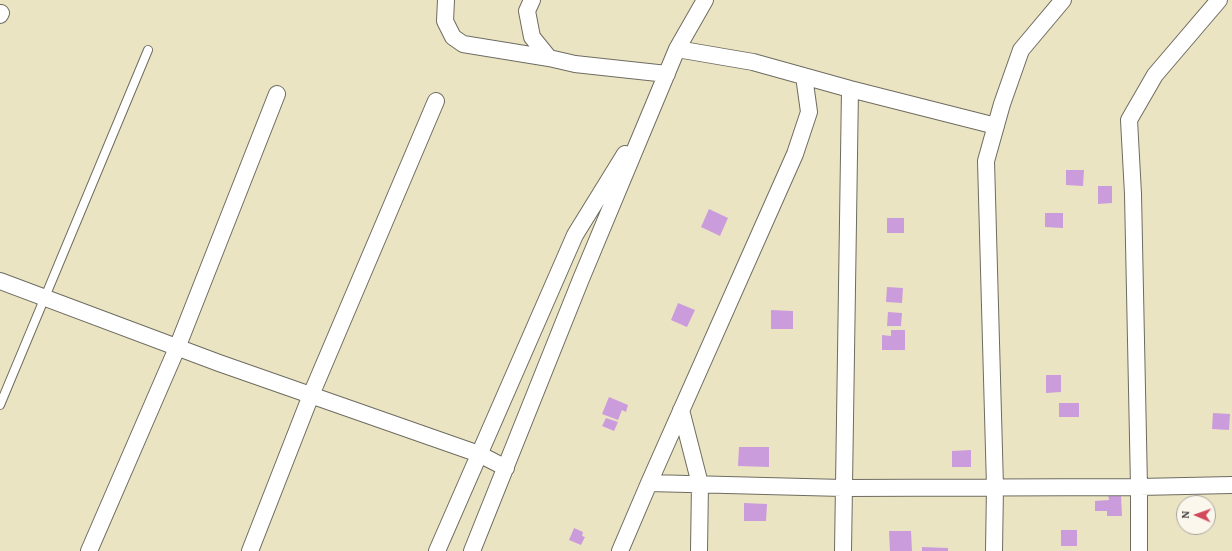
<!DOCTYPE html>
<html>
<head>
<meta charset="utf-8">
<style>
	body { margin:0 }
	#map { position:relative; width:1232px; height:551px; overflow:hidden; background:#ebe4c3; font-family:"Gentium Book Plus",serif }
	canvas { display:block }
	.north { position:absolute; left:1176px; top:495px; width:40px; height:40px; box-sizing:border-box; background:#fbf7ec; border:1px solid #a8a59f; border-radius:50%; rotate:272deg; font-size:11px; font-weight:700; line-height:16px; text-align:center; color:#2b2b2b }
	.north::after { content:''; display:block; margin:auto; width:14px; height:18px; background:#d1495b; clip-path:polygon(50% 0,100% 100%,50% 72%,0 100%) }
</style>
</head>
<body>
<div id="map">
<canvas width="1232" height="551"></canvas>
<div class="north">N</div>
</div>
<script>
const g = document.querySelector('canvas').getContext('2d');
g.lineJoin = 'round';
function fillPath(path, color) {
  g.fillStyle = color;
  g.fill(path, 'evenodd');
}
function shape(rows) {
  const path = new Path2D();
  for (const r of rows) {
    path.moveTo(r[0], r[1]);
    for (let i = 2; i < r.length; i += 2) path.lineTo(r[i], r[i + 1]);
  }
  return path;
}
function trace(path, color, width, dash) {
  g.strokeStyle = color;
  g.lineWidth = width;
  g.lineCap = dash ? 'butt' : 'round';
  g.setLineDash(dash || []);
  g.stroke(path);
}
fillPath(shape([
	[1066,170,1084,170,1083,186,1066,185],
	[1098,186,1112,186,1112,203,1098,204],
	[709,209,728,218,720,236,701,227],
	[1045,213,1063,213,1063,228,1045,227],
	[887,218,904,218,904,233,887,233],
	[887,287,903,288,902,303,886,302],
	[678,303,695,310,687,327,671,320],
	[771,310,793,311,793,329,771,329],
	[888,312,902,313,901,326,887,326],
	[891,330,905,330,905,350,882,350,882,335,891,336],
	[1046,375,1061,375,1061,392,1046,393],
	[609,397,628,405,626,412,622,410,618,420,602,414],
	[1059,403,1079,403,1079,417,1059,417],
	[1213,413,1230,414,1229,430,1212,429],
	[606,418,618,422,614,431,602,426],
	[739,447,769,447,769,467,738,466],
	[971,450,971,467,952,467,952,451],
	[1108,494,1121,494,1122,516,1107,516,1107,511,1095,511,1095,501,1109,500],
	[744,503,767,504,766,521,744,521],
	[574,528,583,532,582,536,585,537,581,545,569,540],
	[1061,530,1077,530,1077,546,1061,546],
	[889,531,911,531,912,551,890,551],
	[922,547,948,548,948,551,922,551]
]), '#cb9cdc');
const service = shape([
	[0,405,148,50]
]);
const minor = shape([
	[446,0,445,21,453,37,463,44,549,58,575,64,667,74],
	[532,0,527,11,532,37,549,58],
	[0,15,1,13],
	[677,49,753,62,850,89,996,126],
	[0,281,219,363,479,454,506,468],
	[681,410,700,484,699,551],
	[649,483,843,488,1139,487,1232,485],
	[89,551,177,348,277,94],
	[250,551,311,395,436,101],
	[437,551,575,235,625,154],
	[472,551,581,279,677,49,705,0],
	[620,551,649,483,795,154,809,112,804,76],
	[843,551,850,89],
	[994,551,995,487,986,161,1002,104,1021,50,1063,0],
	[1139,551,1139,487,1133,194,1129,120,1155,75,1219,0]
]);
trace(service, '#6e6c60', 10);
trace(minor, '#6e6c60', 18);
trace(service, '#fff', 8);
trace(minor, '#fff', 16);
</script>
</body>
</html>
